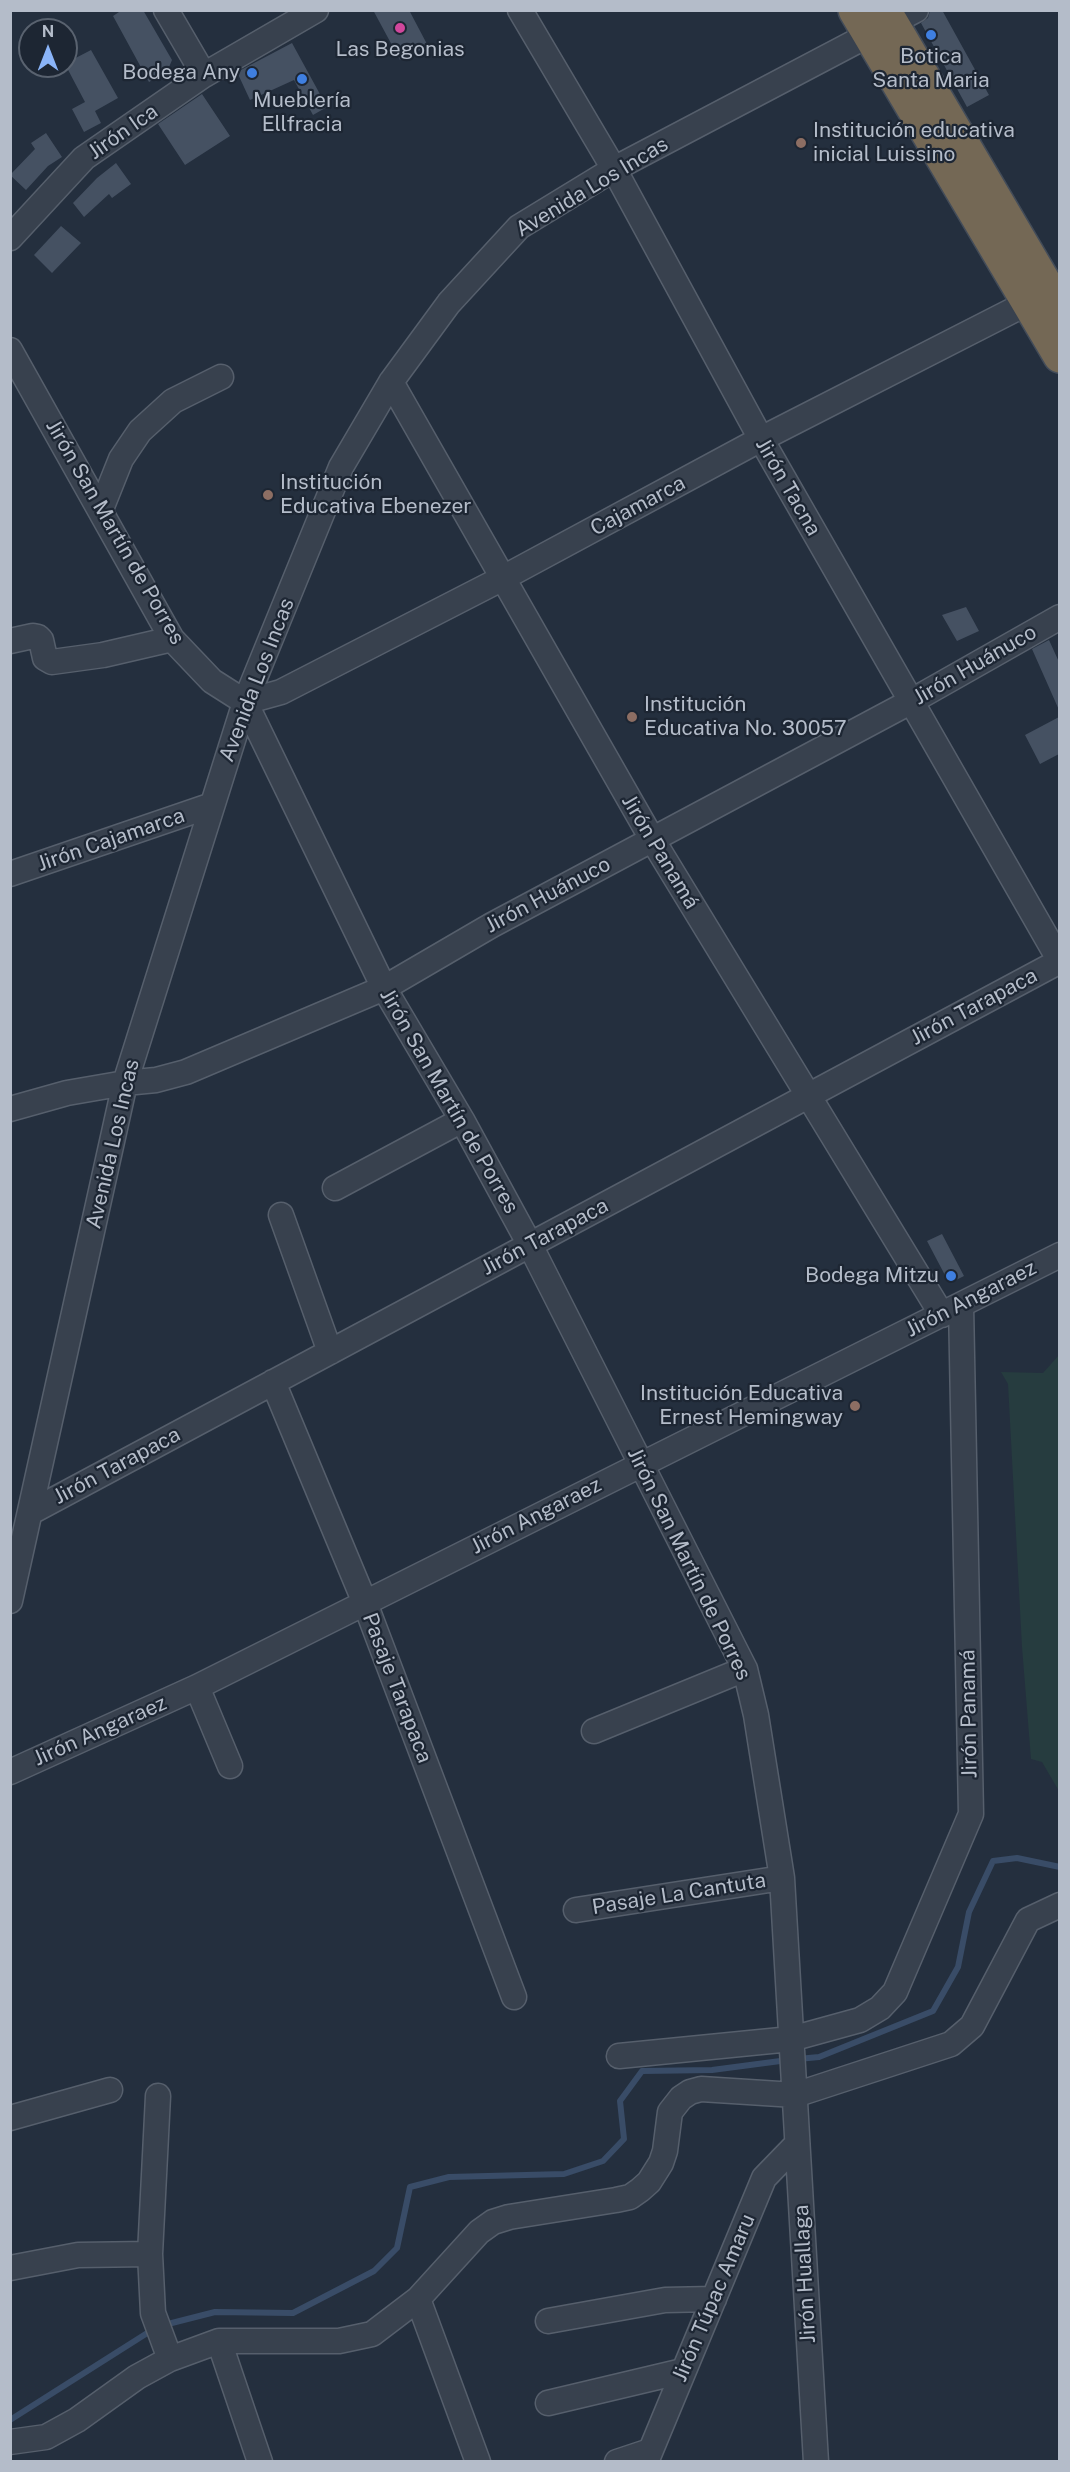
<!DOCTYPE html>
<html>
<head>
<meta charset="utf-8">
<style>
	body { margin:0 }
	#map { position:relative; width:1070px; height:2472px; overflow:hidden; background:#242f3e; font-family:"Public Sans",sans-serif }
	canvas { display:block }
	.frame { position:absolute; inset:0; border:12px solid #b4bcc9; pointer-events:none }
	.north { position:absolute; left:18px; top:18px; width:60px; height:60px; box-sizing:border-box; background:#1d2633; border:2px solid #59626f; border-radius:50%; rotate:0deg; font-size:16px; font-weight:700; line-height:24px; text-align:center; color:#b4bcc9 }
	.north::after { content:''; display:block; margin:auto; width:21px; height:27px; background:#8ab4f8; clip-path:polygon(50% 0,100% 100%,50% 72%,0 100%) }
</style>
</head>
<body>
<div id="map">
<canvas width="1070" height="2472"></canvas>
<div class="frame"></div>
<div class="north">N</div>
</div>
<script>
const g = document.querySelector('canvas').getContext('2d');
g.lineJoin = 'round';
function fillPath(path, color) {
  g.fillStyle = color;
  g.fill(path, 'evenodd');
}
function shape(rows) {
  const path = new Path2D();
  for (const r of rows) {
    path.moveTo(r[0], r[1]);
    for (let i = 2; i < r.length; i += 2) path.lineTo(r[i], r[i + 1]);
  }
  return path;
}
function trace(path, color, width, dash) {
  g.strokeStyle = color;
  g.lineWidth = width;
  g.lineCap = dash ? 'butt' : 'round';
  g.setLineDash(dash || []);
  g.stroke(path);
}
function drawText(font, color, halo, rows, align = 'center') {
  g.font = font + ' "Public Sans",sans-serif';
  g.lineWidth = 4.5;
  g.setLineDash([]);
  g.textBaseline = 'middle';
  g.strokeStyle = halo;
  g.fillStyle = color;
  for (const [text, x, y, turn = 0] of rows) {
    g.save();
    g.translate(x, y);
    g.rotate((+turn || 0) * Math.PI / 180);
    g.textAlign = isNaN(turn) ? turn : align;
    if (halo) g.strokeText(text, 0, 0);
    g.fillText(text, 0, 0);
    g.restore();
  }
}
fillPath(shape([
	[1059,1355,1059,1791,1042,1762,1031,1759,1022,1647,1008,1384,1001,1372,1043,1373]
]), '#263c3f');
trace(shape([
	[798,2059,819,2057,933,2011,958,1967,969,1912,993,1861,1017,1858,1060,1867],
	[164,2325,215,2312,293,2313,374,2271,397,2248,410,2187,449,2177,564,2174,603,2161,624,2139,620,2101,642,2071,712,2070,788,2060],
	[10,2420,152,2330]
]), '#394c67', 6);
fillPath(shape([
	[122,10,143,10,172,60,167,72,149,82,113,16],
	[373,10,409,10,428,46,400,60],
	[942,10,989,95,967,107,921,23,928,18,930,11],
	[292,43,327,107,313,115,294,80,250,100,237,72],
	[91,50,118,98,95,111,101,123,84,132,72,109,85,102,66,66,66,63],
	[202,94,230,136,185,165,158,124],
	[46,133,62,157,48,166,26,190,10,175,35,149,31,143],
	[116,163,131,184,112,198,109,194,84,217,73,203,97,178],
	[61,226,81,243,52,273,34,255],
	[966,607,979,631,957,641,942,615],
	[1049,640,1059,662,1059,710,1032,649],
	[1059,717,1059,754,1040,764,1025,735],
	[942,1234,964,1276,954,1281,947,1279,927,1241]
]), '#455162');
const minor = shape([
	[166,10,204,75],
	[520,10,614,169,761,439,1060,961],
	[10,238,84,158,204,75,316,10],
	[10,350,172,639,212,681,245,702,384,988,462,1120,530,1245,745,1669,756,1715,782,1878,816,2462],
	[391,382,652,839,942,1315],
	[101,509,121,459,140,431,173,401,221,377],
	[10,641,33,636,38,637,41,640,45,658,52,662,103,655,172,639],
	[245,702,281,692,503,578,761,439,1041,296],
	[10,874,212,805],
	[10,1109,67,1093,125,1083,156,1080,186,1072,384,988,492,925,910,702,1060,617],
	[335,1188,462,1120],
	[281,1215,330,1352],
	[273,1382,365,1603,514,1997],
	[31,1512,1060,961],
	[10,1601,125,1083,245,702,341,467,391,382,449,303,519,227,614,169,916,10],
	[197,1687,230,1766],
	[594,1731,745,1669],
	[10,1772,197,1687,1060,1255],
	[576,1910,782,1878],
	[619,2056,791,2039,860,2020,880,2008,895,1992,971,1814,961,1305],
	[158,2096,150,2254,153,2313,170,2359],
	[10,2118,110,2090],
	[10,2268,78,2255,150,2254],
	[418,2299,478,2462],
	[548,2321,665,2300,714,2299],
	[219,2341,260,2462],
	[548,2403,683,2371],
	[10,2442,46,2437,77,2420,137,2377,170,2359,219,2341,339,2341,372,2334,418,2299,479,2232,493,2222,509,2217,616,2200,630,2197,640,2190,649,2182,661,2163,665,2151,670,2112,681,2098,690,2092,701,2089,795,2095,951,2044,972,2026,1028,1920,1060,1905],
	[617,2462,650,2451],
	[646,2462,764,2178,797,2144]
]);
const highway = shape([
	[855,10,1060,356],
	[884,10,1060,309]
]);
trace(minor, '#565f6c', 27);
trace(highway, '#434c59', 36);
trace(minor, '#38414e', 24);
trace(highway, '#746855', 33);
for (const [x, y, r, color] of [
	[400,28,6,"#d1479c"],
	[931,35,6,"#3f7fe0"],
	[252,73,6,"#3f7fe0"],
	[302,79,6,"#3f7fe0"],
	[801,143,6,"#8d6e63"],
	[268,495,6,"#8d6e63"],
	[632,717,6,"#8d6e63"],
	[951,1276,6,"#3f7fe0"],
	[855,1406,6,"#8d6e63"]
]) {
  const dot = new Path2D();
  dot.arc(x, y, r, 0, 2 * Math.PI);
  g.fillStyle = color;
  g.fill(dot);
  trace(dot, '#1d2633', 2);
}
drawText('21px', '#b4bcc9', '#1d2633', [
	["Las Begonias",400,50],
	["Botica",931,57],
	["Santa Maria",931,81],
	["Bodega Any",240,73,"right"],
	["Mueblería",302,101],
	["Ellfracia",302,125],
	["Institución educativa",813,131,"left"],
	["inicial Luissino",813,155,"left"],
	["Institución",280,483,"left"],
	["Educativa Ebenezer",280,507,"left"],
	["Institución",644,705,"left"],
	["Educativa No. 30057",644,729,"left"],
	["Bodega Mitzu",939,1276,"right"],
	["Institución Educativa",843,1394,"right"],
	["Ernest Hemingway",843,1418,"right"]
]);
drawText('21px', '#b4bcc9', '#1d2633', [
	["Jirón Ica",123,132,-35],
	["Avenida Los Incas",592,187,-31],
	["Jirón Tacna",788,487,60],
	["Cajamarca",638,506,-28],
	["Jirón San Martín de Porres",115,532,60],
	["Jirón Huánuco",975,665,-30],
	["Avenida Los Incas",257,680,-69],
	["Jirón Cajamarca",111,840,-19],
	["Jirón Panamá",660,852,59],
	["Jirón Huánuco",548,895,-28],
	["Jirón Tarapaca",974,1007,-28],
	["Jirón San Martín de Porres",449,1101,60],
	["Avenida Los Incas",113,1144,-77],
	["Jirón Tarapaca",545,1237,-28],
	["Jirón Angaraez",971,1299,-27],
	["Jirón Tarapaca",117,1466,-28],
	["Jirón Angaraez",536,1516,-27],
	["Jirón San Martín de Porres",689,1564,64],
	["Pasaje Tarapaca",397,1688,69],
	["Jirón Panamá",969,1714,-91],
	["Jirón Angaraez",100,1731,-24],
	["Pasaje La Cantuta",679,1894,-9],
	["Jirón Huallaga",805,2274,-93],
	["Jirón Túpac Amaru",714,2298,-67]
]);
</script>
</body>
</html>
